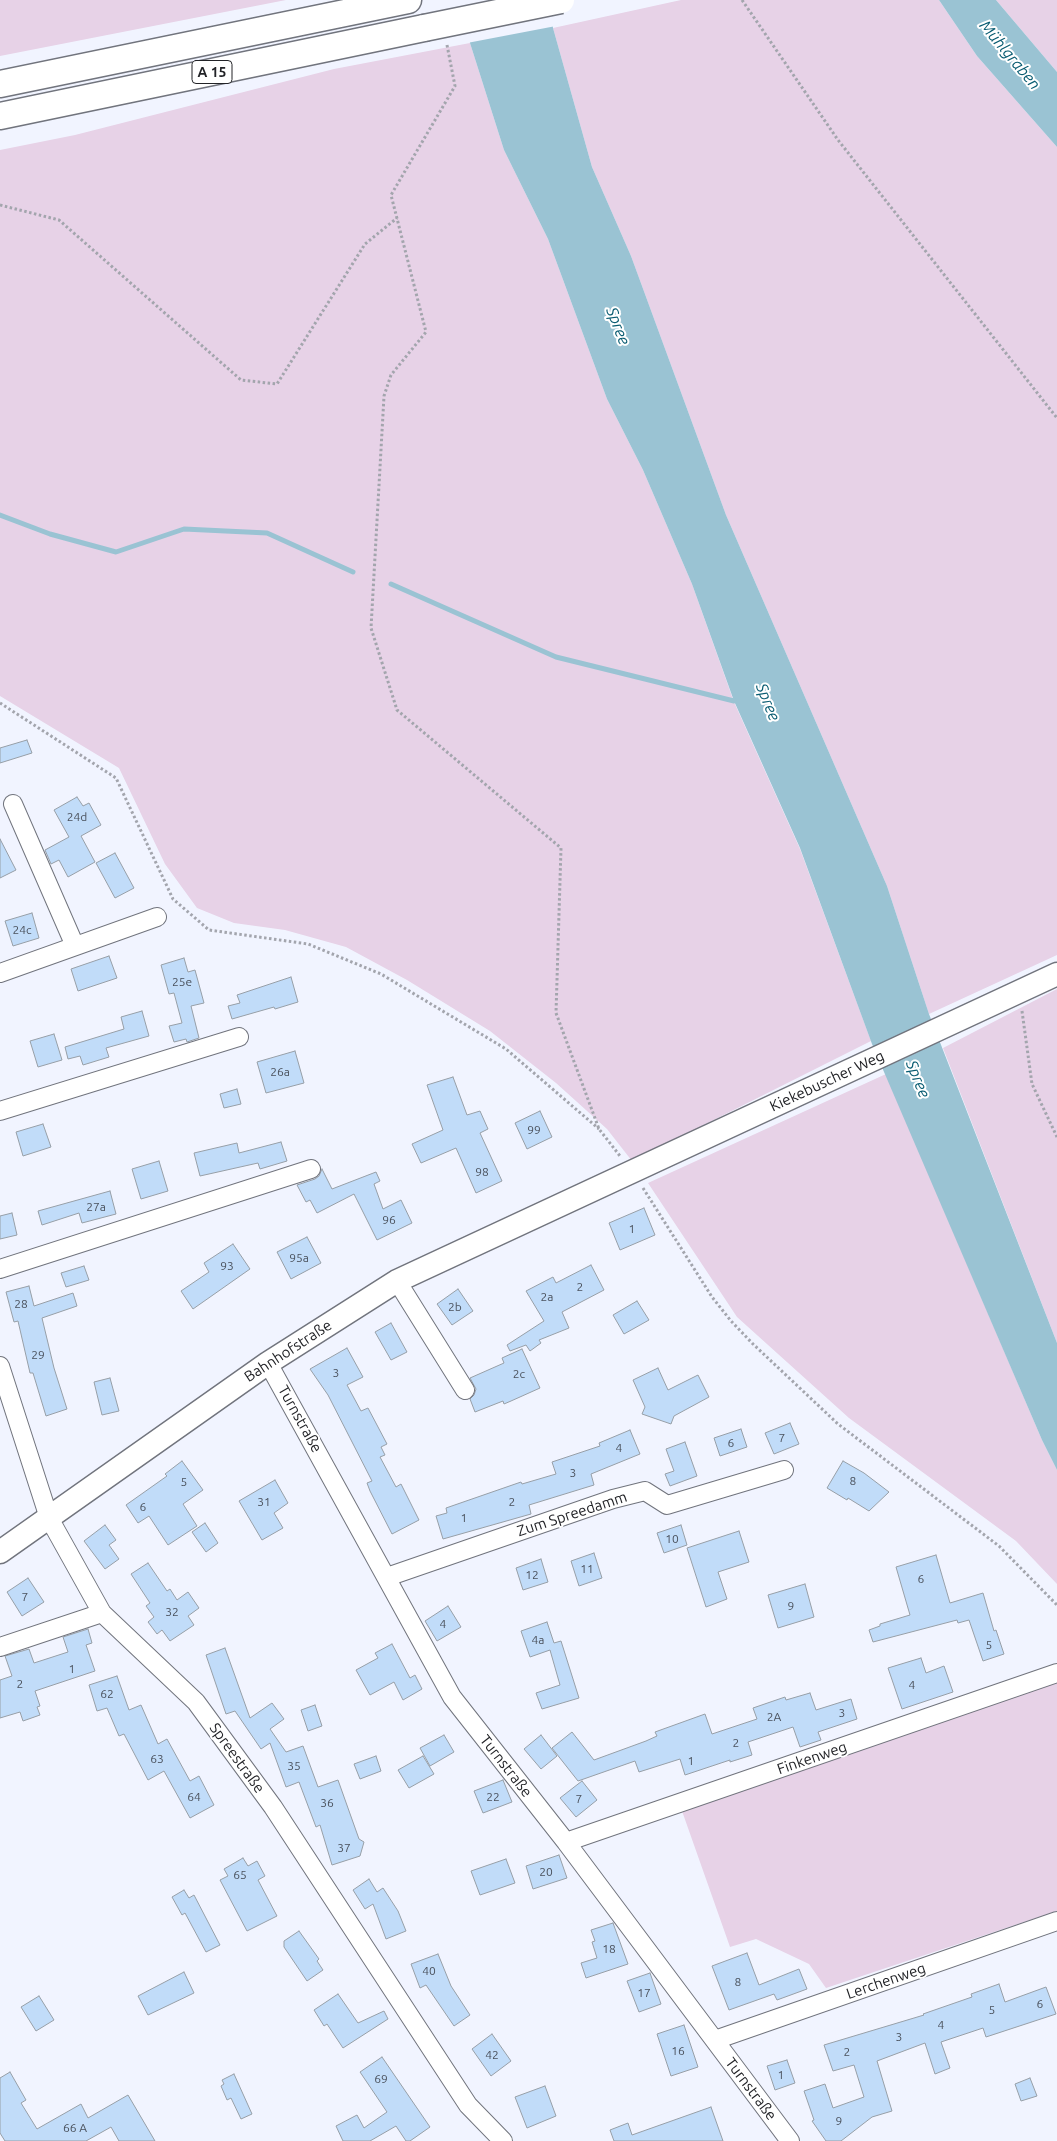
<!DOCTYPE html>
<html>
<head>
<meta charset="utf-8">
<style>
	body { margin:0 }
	canvas { display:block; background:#f1f4ff }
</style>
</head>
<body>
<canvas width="1057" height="2141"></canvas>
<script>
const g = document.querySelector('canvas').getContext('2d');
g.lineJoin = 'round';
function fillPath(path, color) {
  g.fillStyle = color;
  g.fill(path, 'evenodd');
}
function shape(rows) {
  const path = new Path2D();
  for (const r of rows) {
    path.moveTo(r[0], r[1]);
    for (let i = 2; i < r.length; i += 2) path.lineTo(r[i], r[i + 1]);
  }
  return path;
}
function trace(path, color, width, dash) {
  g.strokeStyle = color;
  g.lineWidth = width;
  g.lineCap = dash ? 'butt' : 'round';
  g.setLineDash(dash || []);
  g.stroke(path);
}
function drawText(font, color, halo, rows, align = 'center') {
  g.font = font + ' Ubuntu,sans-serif';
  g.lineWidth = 4;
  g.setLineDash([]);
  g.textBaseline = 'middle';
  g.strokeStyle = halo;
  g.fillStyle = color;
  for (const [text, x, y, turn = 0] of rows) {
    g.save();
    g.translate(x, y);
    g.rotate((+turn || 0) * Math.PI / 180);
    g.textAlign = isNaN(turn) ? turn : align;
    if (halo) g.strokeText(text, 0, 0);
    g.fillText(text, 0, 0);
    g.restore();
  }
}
fillPath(shape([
	[0,0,286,0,0,56],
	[681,0,939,0,977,56,1057,147,1057,955,929,1014,887,886,726,515,631,256,592,167,553,28],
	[996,0,1057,0,1057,72],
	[470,43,504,150,548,239,607,399,643,470,692,584,734,702,800,849,871,1041,632,1161,607,1129,556,1083,490,1031,407,980,346,947,285,930,234,923,197,908,165,864,119,768,0,696,0,150,75,135,334,69],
	[1057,989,1057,1343,943,1048],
	[886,1074,1042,1440,1057,1470,1057,1584,1016,1541,849,1418,737,1317,648,1183],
	[1057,1681,1057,1911,826,1988,809,1964,756,1939,730,1947,682,1811]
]), '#e7d2e7');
fillPath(shape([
	[461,0,549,0,553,28,592,167,631,256,726,515,887,886,929,1014,1057,1343,1057,1470,1042,1440,872,1044,800,848,734,701,692,584,643,470,607,399,548,239,504,150,470,43],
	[939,0,996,0,1057,72,1057,147,977,56]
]), '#9ac3d3');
fillPath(shape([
	[459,0,552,0,556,26,467,43]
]), '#f1f4ff');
trace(shape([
	[0,515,50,534,116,552,184,529,267,533,353,572],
	[391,584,556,657,734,701]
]), '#9ac3d3', 5);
const building = shape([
	[27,740,32,753,0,763,0,748,27,740],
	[77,797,83,806,89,803,101,825,81,836,95,862,68,877,59,860,51,864,45,850,69,837,54,810,77,797],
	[0,839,16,870,0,878,0,839],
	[115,853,134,888,115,898,96,863,115,853],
	[32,913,39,938,13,946,5,921,32,913],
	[109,956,117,978,78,991,71,969,109,956],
	[184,958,188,972,195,970,204,1003,191,1006,199,1038,187,1042,186,1039,174,1042,169,1026,182,1023,174,993,169,994,161,965,184,958],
	[291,977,298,1002,275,1009,274,1007,232,1019,228,1006,240,1003,237,995,291,977],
	[142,1011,149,1036,106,1048,109,1057,83,1065,80,1056,68,1059,65,1047,124,1029,121,1017,142,1011],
	[54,1034,62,1060,38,1067,30,1041,54,1034],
	[295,1051,304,1083,266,1093,257,1062,295,1051],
	[453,1077,467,1115,480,1111,488,1129,480,1133,502,1181,476,1193,456,1148,421,1163,412,1144,443,1130,427,1085,453,1077],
	[237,1089,241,1104,224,1108,220,1094,237,1089],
	[540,1111,552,1137,527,1149,515,1123,540,1111],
	[43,1124,51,1147,23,1156,16,1132,43,1124],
	[281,1142,287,1161,260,1169,258,1163,200,1176,194,1153,237,1143,239,1153,281,1142],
	[159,1161,168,1191,141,1199,132,1169,159,1161],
	[322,1169,332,1189,376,1172,380,1181,374,1184,383,1209,401,1200,412,1223,377,1240,354,1194,317,1213,310,1200,306,1202,297,1185,315,1179,319,1176,322,1169],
	[110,1191,116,1214,82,1223,79,1213,42,1225,38,1211,110,1191],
	[644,1208,655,1235,620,1250,609,1223,644,1208],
	[12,1213,17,1235,0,1239,0,1216,12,1213],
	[307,1237,321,1263,291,1279,277,1252,307,1237],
	[233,1244,250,1269,193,1309,181,1291,209,1272,204,1263,233,1244],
	[591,1265,604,1290,562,1312,569,1328,539,1340,541,1343,530,1351,526,1345,510,1351,507,1345,544,1321,526,1291,553,1277,556,1283,591,1265],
	[84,1266,89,1280,66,1287,61,1273,84,1266],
	[29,1286,34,1306,73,1293,77,1306,42,1318,54,1368,67,1409,46,1416,33,1373,30,1373,18,1321,14,1322,6,1292,29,1286],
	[458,1289,473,1311,452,1325,437,1304,458,1289],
	[637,1301,649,1320,624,1334,613,1315,637,1301],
	[391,1323,407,1352,391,1360,375,1332,391,1323],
	[347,1348,363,1377,347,1385,361,1411,368,1408,387,1444,381,1447,385,1455,380,1457,396,1487,401,1484,419,1520,392,1534,370,1491,367,1483,372,1481,328,1395,310,1369,347,1348],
	[522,1349,540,1388,511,1401,504,1404,503,1401,475,1412,470,1399,474,1395,476,1389,470,1378,504,1363,502,1358,522,1349],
	[658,1368,668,1390,698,1375,709,1397,674,1416,671,1424,642,1414,645,1407,633,1380,658,1368],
	[110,1378,119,1411,102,1415,94,1382,110,1378],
	[790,1423,799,1444,774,1454,765,1433,790,1423],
	[741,1429,747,1447,720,1456,714,1438,741,1429],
	[630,1430,640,1454,591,1474,594,1485,529,1505,531,1514,443,1539,436,1516,447,1513,446,1508,521,1482,522,1484,556,1474,552,1462,600,1446,599,1443,630,1430],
	[685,1442,697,1476,670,1486,665,1474,674,1471,666,1449,685,1442],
	[182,1461,203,1490,183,1504,197,1526,168,1545,149,1516,138,1523,126,1505,167,1476,165,1474,182,1461],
	[843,1461,864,1473,889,1492,869,1511,848,1498,847,1500,827,1488,843,1461],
	[275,1480,288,1503,274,1513,283,1528,262,1540,239,1501,275,1480],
	[205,1523,218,1543,206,1552,192,1532,205,1523],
	[105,1525,116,1540,109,1545,119,1559,105,1569,84,1541,105,1525],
	[681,1525,687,1545,664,1553,657,1533,681,1525],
	[739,1531,749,1562,718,1572,727,1599,706,1607,687,1548,739,1531],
	[594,1553,602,1578,579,1586,571,1561,594,1553],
	[936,1555,950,1603,983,1593,994,1631,996,1630,1004,1654,983,1661,969,1620,958,1623,957,1620,873,1642,869,1630,880,1626,880,1624,910,1615,896,1567,936,1555],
	[541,1559,548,1582,523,1590,516,1568,541,1559],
	[148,1563,167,1591,170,1589,177,1600,188,1592,199,1608,188,1616,194,1625,170,1641,162,1630,157,1634,148,1622,154,1617,146,1606,150,1603,131,1574,148,1563],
	[28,1578,44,1602,22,1616,7,1592,28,1578],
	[805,1584,814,1617,778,1628,768,1595,805,1584],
	[448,1606,461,1627,437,1641,425,1621,448,1606],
	[547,1622,554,1643,561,1641,579,1698,542,1709,536,1693,560,1685,550,1650,530,1657,521,1631,547,1622],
	[88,1629,92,1643,86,1645,95,1671,35,1691,40,1706,37,1707,40,1715,23,1721,20,1712,0,1718,0,1680,12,1676,5,1656,29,1649,34,1663,68,1652,63,1637,88,1629],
	[392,1644,410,1678,415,1675,422,1689,403,1700,394,1682,370,1695,356,1670,378,1658,375,1653,392,1644],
	[225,1648,250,1718,272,1703,284,1719,270,1729,286,1752,303,1746,318,1787,338,1780,359,1839,364,1842,360,1856,332,1865,320,1825,316,1827,299,1782,286,1787,270,1743,261,1749,235,1711,226,1714,206,1655,225,1648],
	[921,1658,926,1673,944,1666,953,1692,902,1709,888,1668,921,1658],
	[117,1676,129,1710,141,1705,158,1744,167,1739,190,1781,199,1776,214,1805,190,1818,164,1771,148,1780,124,1734,119,1736,107,1708,97,1711,89,1685,117,1676],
	[810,1693,816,1710,851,1699,857,1719,818,1732,821,1740,800,1747,793,1727,748,1742,752,1755,730,1762,730,1760,685,1775,680,1759,639,1772,635,1761,578,1781,552,1748,572,1732,594,1760,646,1741,657,1736,655,1732,705,1714,712,1734,757,1719,753,1708,785,1697,786,1700,810,1693],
	[315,1705,322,1726,308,1731,301,1710,315,1705],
	[444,1735,454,1752,430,1766,420,1748,444,1735],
	[541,1735,557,1756,541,1769,524,1749,541,1735],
	[376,1756,381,1771,360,1779,354,1764,376,1756],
	[423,1756,434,1774,409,1788,398,1770,423,1756],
	[503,1780,512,1802,483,1813,474,1791,503,1780],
	[582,1781,597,1800,576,1817,560,1798,582,1781],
	[559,1855,567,1878,533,1889,526,1866,559,1855],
	[243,1858,248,1866,257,1861,265,1876,258,1880,277,1916,247,1931,220,1880,228,1876,224,1869,243,1858],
	[506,1859,515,1883,480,1895,471,1871,506,1859],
	[369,1879,377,1892,383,1888,398,1911,406,1931,386,1939,373,1904,365,1909,353,1890,369,1879],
	[184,1890,189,1898,194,1895,220,1945,206,1952,185,1913,182,1915,172,1897,184,1890],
	[613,1923,628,1964,586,1978,581,1963,597,1958,592,1942,595,1941,591,1930,613,1923],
	[299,1931,319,1959,317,1961,323,1970,307,1981,284,1947,284,1941,299,1931],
	[747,1953,759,1985,799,1969,807,1989,777,2000,774,1994,729,2010,712,1966,747,1953],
	[438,1954,451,1986,470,2015,454,2026,426,1985,420,1988,411,1964,438,1954],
	[184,1972,194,1993,148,2015,138,1996,184,1972],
	[650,1973,661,2004,639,2012,627,1981,650,1973],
	[999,1984,1005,2002,1046,1987,1056,2014,986,2037,983,2028,941,2042,950,2068,935,2074,925,2043,877,2061,892,2111,872,2117,841,2141,826,2141,812,2121,814,2120,804,2091,825,2084,833,2108,864,2097,854,2065,833,2071,824,2045,924,2015,923,2014,972,1997,971,1994,999,1984],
	[338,1994,358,2023,384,2011,388,2019,343,2048,327,2024,324,2026,314,2010,338,1994],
	[39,1996,54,2020,36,2031,21,2007,39,1996],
	[684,2025,698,2067,671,2076,657,2034,684,2025],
	[492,2034,511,2061,491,2076,472,2049,492,2034],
	[382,2057,430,2127,410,2141,406,2141,396,2126,370,2141,343,2141,336,2126,357,2115,364,2128,387,2112,360,2072,382,2057],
	[787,2060,795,2083,775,2090,767,2066,787,2060],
	[10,2072,26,2100,21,2103,37,2129,81,2104,88,2118,128,2095,155,2141,119,2141,111,2127,86,2141,5,2141,0,2133,0,2078,10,2072],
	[234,2074,252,2114,241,2119,231,2098,227,2100,221,2086,224,2084,222,2080,234,2074],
	[1030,2078,1037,2096,1021,2101,1015,2084,1030,2078],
	[545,2086,556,2116,527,2128,515,2097,545,2086],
	[711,2107,723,2141,614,2141,610,2130,628,2123,632,2135,711,2107]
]);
fillPath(building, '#c1dcf9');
trace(building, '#979fa7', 1);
const minor = shape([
	[13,804,75,946],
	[0,973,157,917],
	[0,1111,239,1037],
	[0,1269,311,1169],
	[397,1281,465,1390],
	[268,1363,452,1697,566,1842,790,2141],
	[0,1366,49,1518,102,1613,196,1702,273,1807,468,2105,503,2141],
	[387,1577,613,1499,645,1491,667,1505,784,1470],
	[0,1647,102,1613],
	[566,1842,1057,1673],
	[715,2040,1057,1921]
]);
const major = shape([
	[0,1552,268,1363,397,1281,1057,974]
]);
const highway = shape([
	[0,84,408,0],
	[0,116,424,28]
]);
trace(minor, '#71747d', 20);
trace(major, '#71747d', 25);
trace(highway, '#71747d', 29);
trace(shape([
	[742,0,838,140,1057,418],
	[447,45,455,86,391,195,426,332,391,375,384,396,371,628,397,710,561,848,556,1013,599,1129,620,1156],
	[0,205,59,220,241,380,277,384,365,244,397,218],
	[0,703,116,778,173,899,209,930,308,944,381,974,506,1049,599,1129],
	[1022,1011,1032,1084,1057,1137],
	[643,1188,712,1297,731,1321,753,1344,838,1424,999,1546,1057,1605]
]), '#a3a5ad', 3, [2.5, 2.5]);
trace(minor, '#fff', 18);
trace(major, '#fff', 22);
trace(highway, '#fff', 26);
const highwayBridge = shape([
	[424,28,561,0]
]);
trace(highwayBridge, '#71747d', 29, []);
trace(highwayBridge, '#fff', 26);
drawText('12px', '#4a515c', null, [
	["24d",77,817],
	["24c",22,930],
	["25e",182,982],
	["26a",280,1072],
	["99",534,1130],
	["98",482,1172],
	["27a",96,1207],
	["96",389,1220],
	["1",632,1229],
	["95a",299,1258],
	["93",227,1266],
	["2",580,1287],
	["2a",547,1297],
	["28",21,1304],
	["2b",455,1307],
	["29",38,1355],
	["3",336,1373],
	["2c",519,1374],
	["7",782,1438],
	["6",731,1443],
	["4",619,1448],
	["3",573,1473],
	["8",853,1481],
	["5",184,1482],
	["31",264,1502],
	["2",512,1502],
	["6",143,1507],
	["1",464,1518],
	["10",672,1539],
	["11",587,1569],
	["12",532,1575],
	["6",921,1579],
	["7",25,1597],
	["9",791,1606],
	["32",172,1612],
	["4",443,1624],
	["4a",538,1640],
	["5",989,1645],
	["1",72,1669],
	["2",20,1684],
	["4",912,1685],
	["62",107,1694],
	["3",842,1713],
	["2A",774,1717],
	["2",736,1743],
	["63",157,1759],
	["1",691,1761],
	["35",294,1766],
	["64",194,1797],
	["22",493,1797],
	["7",579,1799],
	["36",327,1803],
	["37",344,1848],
	["20",546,1872],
	["65",240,1875],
	["18",609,1949],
	["40",429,1971],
	["8",738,1982],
	["17",644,1993],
	["6",1040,2004],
	["5",992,2010],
	["4",941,2025],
	["3",899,2037],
	["16",678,2051],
	["2",847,2052],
	["42",492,2055],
	["1",781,2075],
	["69",381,2079],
	["9",839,2121],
	["66 A",75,2128]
]);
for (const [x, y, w] of [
	[212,72,40]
]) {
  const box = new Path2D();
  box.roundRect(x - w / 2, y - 11.5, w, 23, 4);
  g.fillStyle = '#fff';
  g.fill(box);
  trace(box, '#222327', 1);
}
drawText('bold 14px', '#222327', null, [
	["A 15",212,72]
]);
drawText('15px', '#222327', '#fff', [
	["Kiekebuscher Weg",827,1081,-25],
	["Bahnhofstraße",288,1351,-33],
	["Turnstraße",300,1419,61],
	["Zum Spreedamm",572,1514,-18],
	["Spreestraße",237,1758,54],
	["Finkenweg",812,1758,-19],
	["Turnstraße",506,1766,52],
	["Lerchenweg",886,1981,-19],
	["Turnstraße",751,2089,53]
]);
drawText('italic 16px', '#085b71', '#fff', [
	["Mühlgraben",1010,55,50],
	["Spree",618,326,69],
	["Spree",768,702,68],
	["Spree",918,1079,68]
]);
</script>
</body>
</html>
